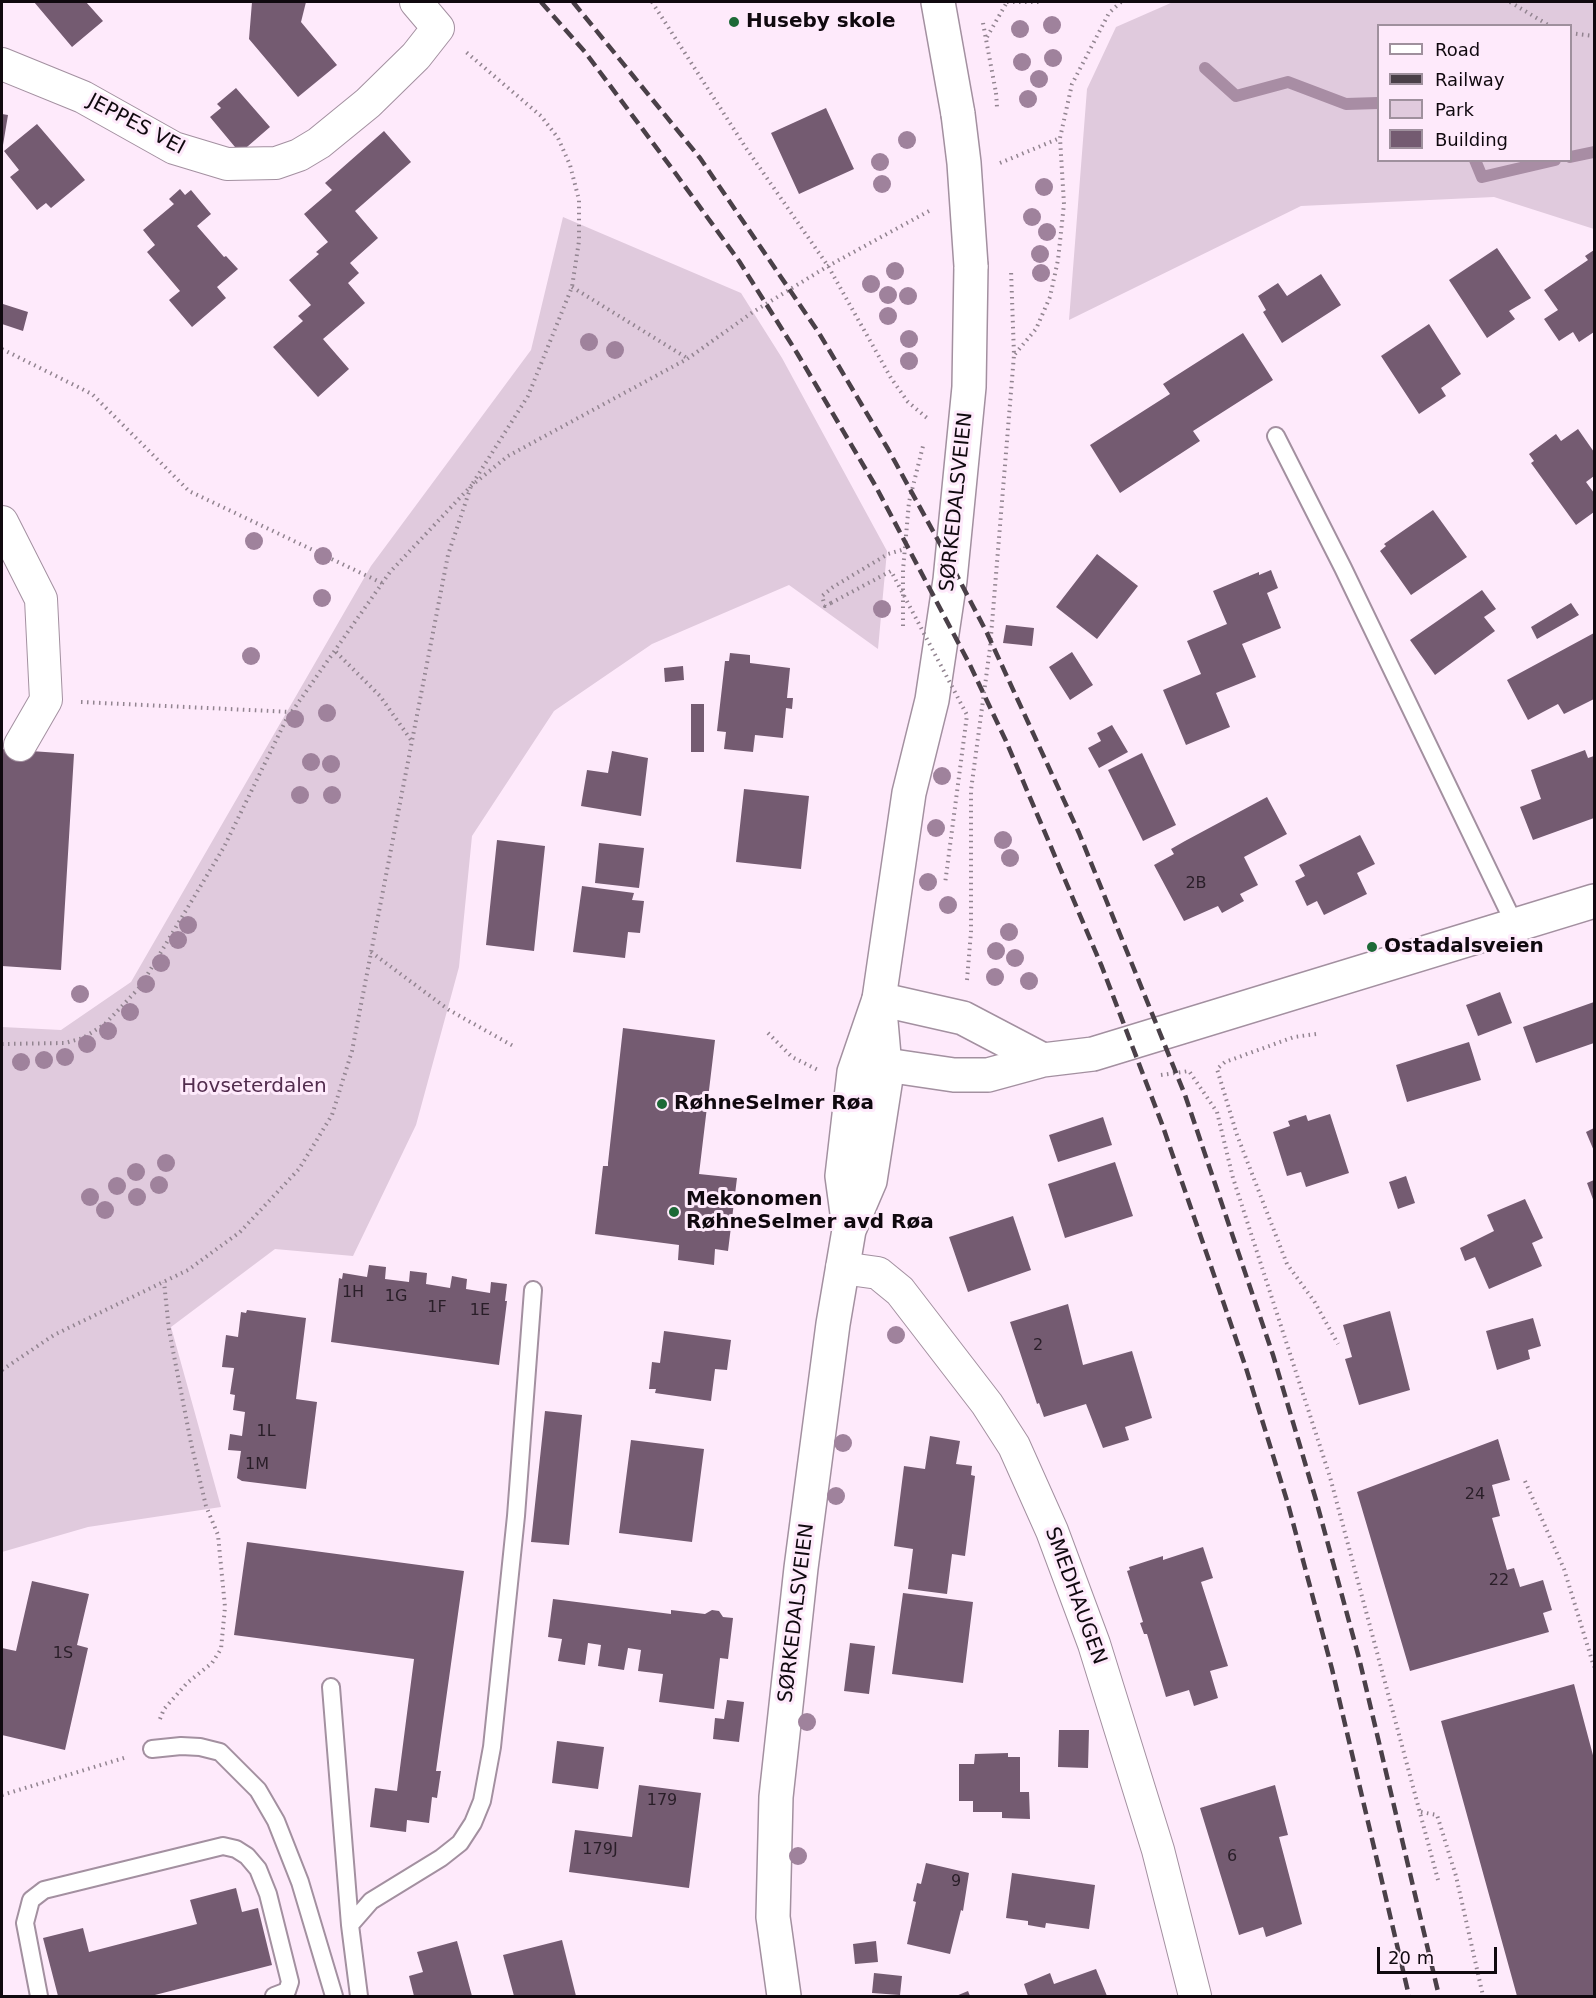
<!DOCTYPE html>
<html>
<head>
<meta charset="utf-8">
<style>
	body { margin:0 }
	#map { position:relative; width:1596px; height:1998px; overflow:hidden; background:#feeafb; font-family:"DejaVu Sans",sans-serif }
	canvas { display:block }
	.frame { position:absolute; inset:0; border:3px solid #10090f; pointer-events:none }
	.legend { position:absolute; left:1377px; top:24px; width:195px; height:138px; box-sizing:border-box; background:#feeafb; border:2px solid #9f909d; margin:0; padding:8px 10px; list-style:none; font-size:18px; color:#10090f }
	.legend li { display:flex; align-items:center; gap:12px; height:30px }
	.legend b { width:30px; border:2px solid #9f909d }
	.scale { position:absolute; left:1377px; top:1947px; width:120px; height:27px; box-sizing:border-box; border:3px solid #10090f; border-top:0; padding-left:8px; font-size:18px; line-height:21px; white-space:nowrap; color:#10090f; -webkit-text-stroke:4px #feeafb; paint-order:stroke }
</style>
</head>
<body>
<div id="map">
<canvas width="1596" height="1998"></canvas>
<div class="frame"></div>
<ul class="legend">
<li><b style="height:8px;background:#fff"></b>Road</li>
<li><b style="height:8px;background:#4a4048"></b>Railway</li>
<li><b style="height:16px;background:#e0cadd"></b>Park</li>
<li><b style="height:16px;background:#745b71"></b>Building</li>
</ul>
<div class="scale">20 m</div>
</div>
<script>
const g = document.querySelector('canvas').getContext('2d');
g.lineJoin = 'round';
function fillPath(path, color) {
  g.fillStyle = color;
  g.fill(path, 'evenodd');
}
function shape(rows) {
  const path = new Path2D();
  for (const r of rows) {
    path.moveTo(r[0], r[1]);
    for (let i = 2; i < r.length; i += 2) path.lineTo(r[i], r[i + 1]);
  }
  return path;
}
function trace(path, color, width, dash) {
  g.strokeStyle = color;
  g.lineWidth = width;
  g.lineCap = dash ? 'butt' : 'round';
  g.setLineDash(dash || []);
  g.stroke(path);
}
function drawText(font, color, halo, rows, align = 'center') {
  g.font = font + ' "DejaVu Sans",sans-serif';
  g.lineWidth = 6;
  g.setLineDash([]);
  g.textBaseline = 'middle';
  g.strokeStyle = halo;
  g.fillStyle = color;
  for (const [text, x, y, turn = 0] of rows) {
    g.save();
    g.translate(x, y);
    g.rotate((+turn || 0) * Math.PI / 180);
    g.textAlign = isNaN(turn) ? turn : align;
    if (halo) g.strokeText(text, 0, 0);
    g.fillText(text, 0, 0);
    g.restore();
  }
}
fillPath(shape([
	[1173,2,1594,2,1594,229,1494,197,1301,206,1069,320,1087,89,1116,27],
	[1378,26,1570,26,1570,160,1378,160],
	[563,217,741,293,782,358,887,551,878,649,789,585,652,644,554,711,472,836,459,967,416,1125,353,1256,275,1249,171,1327,221,1507,88,1527,2,1552,2,1027,61,1030,131,982,371,566,531,350]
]), '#e0cadd');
trace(shape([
	[1205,68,1236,96,1288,82,1346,104,1378,103],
	[1570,157,1594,152],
	[1475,160,1482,177,1555,160]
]), '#a88da4', 12);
fillPath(shape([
	[34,2,86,2,103,21,72,47],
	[252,2,306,2,301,22,337,65,298,97,249,39],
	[236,88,270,127,240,153,210,117,221,108,217,104],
	[826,108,854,169,799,194,771,133],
	[2,114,8,115,3,145,2,145],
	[37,124,85,180,51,208,46,203,37,210,10,177,19,170,4,151],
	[384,131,411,162,355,211,378,238,350,263,359,273,348,283,365,303,323,339,349,369,318,397,273,347,303,321,298,316,311,305,289,280,319,254,316,252,328,242,304,214,332,190,325,183],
	[180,189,185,195,191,190,211,214,197,226,224,257,226,256,238,269,217,287,226,298,192,327,169,300,180,291,147,252,155,245,143,230,174,204,169,199],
	[1497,248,1531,298,1509,311,1515,319,1487,338,1449,280],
	[1594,250,1594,332,1579,342,1573,332,1559,341,1544,319,1558,310,1544,290,1588,260,1585,256],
	[1321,274,1341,305,1282,343,1263,312,1266,310,1258,296,1278,283,1287,296],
	[3,304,28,312,23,331,2,324],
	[1429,324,1461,374,1441,388,1446,396,1419,414,1381,356],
	[1243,333,1273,380,1193,431,1200,441,1120,493,1090,445,1170,394,1163,384],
	[1578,429,1594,452,1594,476,1586,482,1594,493,1594,512,1576,525,1531,463,1534,461,1529,454,1556,434,1561,441],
	[1433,510,1467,557,1411,595,1380,551,1386,546,1384,544],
	[1097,554,1138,586,1097,639,1056,607],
	[1271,570,1278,588,1267,593,1281,628,1242,644,1256,677,1216,693,1230,727,1186,745,1163,690,1201,674,1187,641,1227,624,1213,591,1259,572,1259,575],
	[1482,590,1496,609,1484,617,1495,631,1435,675,1410,640],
	[1571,603,1579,615,1537,639,1531,627],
	[1006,625,1034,628,1032,646,1003,643],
	[1594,633,1594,699,1564,714,1558,704,1528,720,1507,680],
	[1072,652,1093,685,1070,700,1049,667],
	[730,653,750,655,750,663,790,668,787,698,793,698,792,709,786,708,783,738,755,735,753,752,724,749,726,732,717,731,725,661,729,661],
	[683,666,684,680,665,682,664,668],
	[691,704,704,704,704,752,691,752],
	[1112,725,1128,752,1099,768,1088,748,1101,741,1097,733],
	[2,749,74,754,61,970,2,966],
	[1585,750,1588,758,1594,756,1594,818,1533,840,1520,807,1541,799,1531,770],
	[612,751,648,758,641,816,581,806,587,770,608,773],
	[1142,753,1176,825,1143,841,1108,770],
	[744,789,809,796,801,869,736,862],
	[1267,797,1287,834,1244,857,1258,885,1240,894,1244,901,1222,913,1218,906,1184,921,1154,865,1174,854,1171,849,1185,841],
	[1360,835,1375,864,1357,873,1367,894,1324,915,1317,901,1307,906,1295,881,1305,876,1299,865],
	[497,840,545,846,534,951,486,945],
	[599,843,644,848,639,888,595,883],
	[582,886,634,893,632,900,644,901,640,933,628,932,625,958,573,952],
	[1500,992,1512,1023,1478,1036,1466,1005],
	[1594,1002,1594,1043,1536,1063,1523,1027],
	[623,1028,715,1040,699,1174,737,1178,728,1251,715,1249,714,1265,678,1260,679,1245,595,1234,603,1166,608,1166,608,1163],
	[1469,1042,1481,1080,1407,1102,1396,1065],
	[1330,1114,1349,1173,1306,1187,1301,1172,1287,1176,1273,1132,1290,1126,1288,1121,1306,1115,1308,1121],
	[1103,1117,1112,1145,1058,1162,1049,1135],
	[1594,1128,1594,1151,1586,1132],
	[1115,1162,1133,1216,1065,1238,1048,1184],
	[1406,1176,1415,1203,1398,1209,1389,1182],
	[1594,1180,1594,1202,1587,1183],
	[1525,1199,1543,1238,1532,1243,1542,1266,1489,1289,1475,1257,1465,1261,1460,1248,1494,1231,1487,1215],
	[1013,1216,1031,1270,968,1292,949,1237],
	[369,1265,386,1267,385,1279,409,1282,410,1271,427,1273,426,1284,450,1288,452,1276,467,1279,466,1289,490,1293,491,1282,507,1284,505,1301,507,1301,499,1365,331,1342,339,1278,342,1279,343,1273,367,1277],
	[1068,1304,1083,1365,1132,1351,1152,1418,1125,1427,1129,1440,1103,1448,1086,1404,1044,1417,1039,1403,1037,1404,1010,1322],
	[247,1310,306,1318,296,1399,317,1402,306,1489,242,1481,237,1478,241,1451,228,1450,230,1434,242,1436,245,1412,233,1410,235,1395,230,1394,234,1368,222,1367,226,1335,238,1337,241,1312,246,1313],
	[1390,1311,1410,1390,1359,1405,1345,1359,1352,1357,1343,1325],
	[1533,1318,1541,1346,1528,1350,1530,1359,1497,1370,1486,1331],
	[664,1331,731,1340,727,1370,715,1369,711,1401,655,1393,656,1389,649,1389,652,1362,660,1363],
	[545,1411,582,1415,569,1545,531,1542],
	[930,1436,960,1441,956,1464,972,1466,971,1475,975,1476,965,1556,952,1554,947,1594,908,1589,913,1549,894,1546,904,1466,925,1469],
	[1498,1439,1510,1480,1492,1485,1500,1516,1492,1518,1507,1570,1514,1568,1520,1587,1543,1580,1552,1610,1543,1613,1549,1632,1410,1671,1357,1492],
	[631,1440,704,1449,692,1542,619,1533],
	[247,1542,464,1571,436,1771,441,1771,437,1798,432,1797,429,1823,407,1820,406,1832,370,1827,375,1788,397,1791,414,1659,234,1635],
	[1203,1547,1213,1578,1201,1582,1228,1666,1210,1671,1218,1698,1194,1706,1189,1690,1166,1697,1147,1634,1144,1634,1140,1623,1143,1622,1127,1571,1130,1570,1129,1567,1163,1556,1163,1560],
	[32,1581,89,1594,77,1645,88,1648,65,1750,2,1735,2,1648,16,1651],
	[903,1593,973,1602,963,1683,892,1674],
	[553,1599,671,1614,671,1610,705,1614,712,1610,719,1611,723,1617,733,1618,728,1659,720,1658,714,1709,659,1702,663,1674,638,1671,641,1650,628,1648,624,1670,598,1666,601,1645,588,1643,585,1665,558,1661,562,1639,548,1637],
	[850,1643,875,1646,869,1694,844,1691],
	[1574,1684,1594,1759,1594,1996,1517,1996,1441,1721],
	[727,1700,744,1702,739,1742,713,1739,715,1718,724,1719],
	[1059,1730,1089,1730,1088,1768,1058,1767],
	[557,1741,604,1747,598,1789,552,1783],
	[1008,1753,1008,1757,1020,1757,1020,1792,1029,1792,1030,1819,1002,1818,1002,1812,973,1812,973,1801,959,1801,959,1764,974,1764,975,1754],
	[639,1785,701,1793,689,1888,569,1872,575,1830,632,1837],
	[1275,1785,1288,1835,1279,1837,1302,1924,1266,1937,1263,1927,1239,1935,1200,1808],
	[926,1863,969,1873,963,1911,961,1910,950,1954,907,1944,916,1902,913,1901,917,1883,921,1884],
	[1012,1873,1095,1885,1089,1929,1046,1923,1045,1928,1028,1925,1028,1921,1006,1918],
	[236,1888,242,1912,258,1908,272,1965,151,1996,58,1996,43,1938,83,1928,89,1952,197,1924,190,1900],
	[562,1940,576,1996,514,1996,503,1955],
	[457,1941,472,1996,414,1996,409,1976,423,1972,417,1952],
	[876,1941,878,1962,855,1964,853,1944],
	[1096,1969,1107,1996,1028,1996,1024,1984,1050,1973,1054,1984],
	[874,1973,902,1976,900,1995,872,1993],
	[968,1991,970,1996,956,1996]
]), '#745b71');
const service = shape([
	[1276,436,1343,568,1515,925],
	[331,1687,350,1925,359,1996],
	[152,1749,181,1746,200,1747,220,1752,258,1790,276,1821,300,1882,334,1996],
	[350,1925,371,1901,441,1858,460,1843,473,1823,482,1801,492,1747,516,1516,533,1290],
	[39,1996,25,1923,31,1900,44,1890,223,1846,236,1849,247,1856,258,1869,268,1894,290,1982,287,1991,274,1996]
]);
const minor = shape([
	[2,64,83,97,174,148,227,164,276,163,299,155,319,143,368,103,416,56,438,28,416,2],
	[2,522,41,599,46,700,20,745],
	[842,1268,878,1273,900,1291,987,1404,1014,1446,1052,1531,1094,1644,1158,1850,1195,1996]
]);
const tertiary = shape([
	[879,999,963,1018,1043,1060],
	[859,1061,954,1075,988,1075,1043,1060,1093,1054,1594,901]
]);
const primary = shape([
	[938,2,958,114],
	[849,1228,842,1176,854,1072,879,999,909,793,932,700,950,580,969,387,971,266],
	[784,1996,773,1917,776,1797,801,1568,833,1324,849,1230,870,1181,886,1078,879,999]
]);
trace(service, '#a390a0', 20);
trace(minor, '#a390a0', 34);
trace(tertiary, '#a390a0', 36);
trace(primary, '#a390a0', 36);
trace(shape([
	[652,2,746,148,828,266,891,378,908,402,927,418],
	[1007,2,1042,2],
	[1510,2,1550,26],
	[983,23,996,93],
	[1570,33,1594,36],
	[987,37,1007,2],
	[1000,163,1060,138],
	[572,287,687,358],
	[2,349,92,394,189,491,382,583],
	[1015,354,1036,329,1050,297,1058,260,1064,204,1060,138,1072,84,1109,13,1121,2],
	[831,603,825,606,822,596,833,587,888,554,905,549],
	[903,626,903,570,909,502,923,446],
	[336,652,380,696,411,740],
	[81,702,292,712],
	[371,952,449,1010,515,1047],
	[967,980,971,932,971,790,990,648,1014,355,1011,270],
	[768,1033,792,1057,818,1070],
	[1316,1034,1294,1037,1225,1062,1217,1069,1237,1135,1287,1264,1314,1301,1338,1344],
	[2,1044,65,1043,83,1038,105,1024,140,987,224,847,286,720,390,572,471,486,508,456,687,359,753,312,828,266,929,211],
	[1161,1075,1189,1071,1217,1112,1233,1178,1330,1477,1438,1880],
	[2,1370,54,1335,188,1270,240,1232,299,1169,332,1115,352,1051,448,555,471,486,528,396,572,287,579,241,579,200,570,165,558,138,541,116,466,52],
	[1525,1481,1564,1569,1594,1667],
	[160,1719,164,1709,187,1683,212,1663,221,1649,225,1607,218,1535,206,1506,191,1443,169,1330,164,1282],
	[2,1795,124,1758],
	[1421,1812,1437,1815,1456,1876,1483,1996]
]), '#928490', 4, [1.5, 4.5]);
trace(service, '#fff', 16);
trace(minor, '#fff', 32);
trace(tertiary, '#fff', 33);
trace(primary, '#fff', 33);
trace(shape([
	[541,2,585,52,676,174,739,261,797,353,875,485,970,665,1006,741,1102,967,1162,1124,1246,1368,1288,1504,1332,1669,1409,1996],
	[573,2,700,158,819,333,888,449,951,564,987,633,1079,833,1185,1095,1273,1355,1316,1500,1359,1658,1439,1996]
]), '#4a4048', 4.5, [12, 6]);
const primaryBridge = shape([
	[958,114,964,163,971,266]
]);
trace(primaryBridge, '#a390a0', 36, []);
trace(shape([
	[996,93,997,107],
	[831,603,891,571,967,715,945,884]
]), '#928490', 4, [1.5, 4.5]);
trace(primaryBridge, '#fff', 33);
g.fillStyle = '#9f829c';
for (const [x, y] of [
	[1052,25],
	[1020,29],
	[1053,58],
	[1022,62],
	[1039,79],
	[1028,99],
	[907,140],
	[880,162],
	[882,184],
	[1044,187],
	[1032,217],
	[1047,232],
	[1040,254],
	[895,271],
	[1041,273],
	[871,284],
	[888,295],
	[908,296],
	[888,316],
	[909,339],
	[589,342],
	[615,350],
	[909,361],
	[254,541],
	[323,556],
	[322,598],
	[882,609],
	[251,656],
	[327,713],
	[295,719],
	[311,762],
	[331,764],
	[942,776],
	[300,795],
	[332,795],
	[936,828],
	[1003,840],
	[1010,858],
	[928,882],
	[948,905],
	[188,925],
	[1009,932],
	[178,940],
	[996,951],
	[1015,958],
	[161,963],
	[995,977],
	[1029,981],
	[146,984],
	[80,994],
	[130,1012],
	[108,1031],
	[87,1044],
	[65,1057],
	[44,1060],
	[21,1062],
	[166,1163],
	[136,1172],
	[159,1185],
	[117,1186],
	[90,1197],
	[137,1197],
	[105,1210],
	[896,1335],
	[843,1443],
	[836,1496],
	[807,1722],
	[798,1856]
]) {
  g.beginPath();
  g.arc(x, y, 9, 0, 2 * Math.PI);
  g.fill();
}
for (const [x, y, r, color] of [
	[734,22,6,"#1d6937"],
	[1372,947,6,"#1d6937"],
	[662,1104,6,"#1d6937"],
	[674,1212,6,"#1d6937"]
]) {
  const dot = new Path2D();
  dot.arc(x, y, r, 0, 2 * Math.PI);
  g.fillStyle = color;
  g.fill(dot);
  trace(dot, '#feeafb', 2);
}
drawText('16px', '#291e28', null, [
	["2B",1196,884],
	["1H",353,1293],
	["1G",396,1297],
	["1F",437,1308],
	["1E",480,1311],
	["2",1038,1346],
	["1L",266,1432],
	["1M",257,1465],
	["24",1475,1495],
	["22",1499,1581],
	["1S",63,1654],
	["179",662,1801],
	["179J",600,1850],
	["6",1232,1857],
	["9",956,1882]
]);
drawText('bold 20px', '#10090f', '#feeafb', [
	["Huseby skole",746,22],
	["Ostadalsveien",1384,947],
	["RøhneSelmer Røa",674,1104],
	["Mekonomen",686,1200],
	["RøhneSelmer avd Røa",686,1223]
], 'left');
drawText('20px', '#10090f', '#feeafb', [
	["JEPPES VEI",136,125,28],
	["SØRKEDALSVEIEN",957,502,-84],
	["SMEDHAUGEN",1075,1596,70],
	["SØRKEDALSVEIEN",797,1613,-83]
]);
drawText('20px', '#522c4e', '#feeafb', [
	["Hovseterdalen",254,1087]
]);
</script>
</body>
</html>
